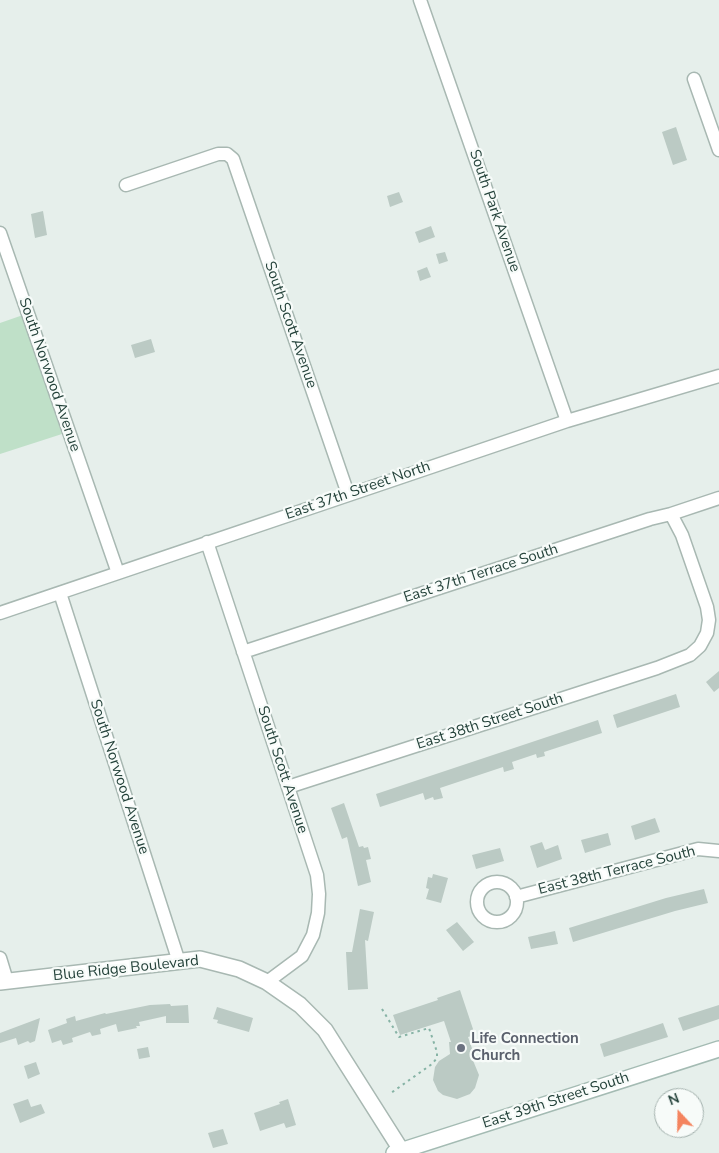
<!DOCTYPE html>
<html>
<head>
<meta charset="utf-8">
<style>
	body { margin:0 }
	#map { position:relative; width:719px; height:1153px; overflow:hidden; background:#e6efeb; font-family:"Nunito Sans",sans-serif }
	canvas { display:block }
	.north { position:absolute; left:654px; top:1088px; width:50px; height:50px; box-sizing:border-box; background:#f7fbf9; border:1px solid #a3b1ad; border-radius:50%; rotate:339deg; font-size:14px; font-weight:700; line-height:20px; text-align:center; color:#24423a }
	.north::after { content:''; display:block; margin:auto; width:18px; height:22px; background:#f4845f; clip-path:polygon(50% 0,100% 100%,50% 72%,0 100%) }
</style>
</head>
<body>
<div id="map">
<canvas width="719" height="1153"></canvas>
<div class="north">N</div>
</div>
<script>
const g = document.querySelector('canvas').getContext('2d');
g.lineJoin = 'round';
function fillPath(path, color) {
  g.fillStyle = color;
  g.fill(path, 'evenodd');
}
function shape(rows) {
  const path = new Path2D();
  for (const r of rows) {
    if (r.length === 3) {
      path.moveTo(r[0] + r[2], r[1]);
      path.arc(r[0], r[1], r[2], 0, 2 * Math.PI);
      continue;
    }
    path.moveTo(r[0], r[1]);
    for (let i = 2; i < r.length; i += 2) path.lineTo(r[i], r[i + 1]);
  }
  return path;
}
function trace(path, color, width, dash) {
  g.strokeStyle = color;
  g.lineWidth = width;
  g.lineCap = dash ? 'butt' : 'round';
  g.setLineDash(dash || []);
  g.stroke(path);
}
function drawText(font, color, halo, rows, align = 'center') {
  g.font = font + ' "Nunito Sans",sans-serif';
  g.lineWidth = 4.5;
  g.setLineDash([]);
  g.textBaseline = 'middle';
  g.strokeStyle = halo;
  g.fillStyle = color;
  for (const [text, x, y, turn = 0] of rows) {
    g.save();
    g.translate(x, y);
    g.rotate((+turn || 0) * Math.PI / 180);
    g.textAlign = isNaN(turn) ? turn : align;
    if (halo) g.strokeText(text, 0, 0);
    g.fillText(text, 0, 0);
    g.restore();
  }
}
fillPath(shape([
	[23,315,62,434,0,454,0,323]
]), '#bfe0c8');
fillPath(shape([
	[676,127,687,160,673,165,662,132],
	[399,192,403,202,390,207,387,196],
	[43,211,47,235,35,238,31,214],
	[431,226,435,237,419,243,415,232],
	[445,252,448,261,439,264,436,254],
	[427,267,431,277,420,281,417,271],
	[151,339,155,352,135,358,131,345],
	[719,671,719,688,714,692,706,682],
	[676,694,680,707,617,728,613,715],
	[598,720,602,733,544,752,545,756,537,758,536,754,512,762,514,769,504,772,503,767,440,788,443,798,434,800,433,797,425,800,423,793,380,807,376,794],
	[344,803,359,847,363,846,364,848,368,847,371,859,366,860,371,882,358,886,347,837,342,839,331,808],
	[655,818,660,832,635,840,631,826],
	[608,833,611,845,585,853,581,840],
	[542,842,545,850,558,845,562,859,537,868,530,846],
	[500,848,504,861,476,869,472,855],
	[433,874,448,878,441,903,426,899,429,889,426,888,428,877,432,878],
	[704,889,708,903,675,911,573,942,569,928,666,898],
	[360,909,374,912,368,941,365,940,368,989,348,990,346,952,352,952],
	[457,922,474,942,463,951,446,930],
	[555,931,558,944,531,949,528,937],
	[460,990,475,1035,468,1037,475,1057,472,1058,479,1075,475,1088,470,1094,457,1099,443,1095,438,1091,433,1080,435,1067,439,1061,450,1054,449,1042,451,1042,444,1021,400,1035,393,1015,438,1000,437,998],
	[170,1004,171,1006,188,1005,189,1023,166,1023,166,1016,139,1022,140,1026,136,1026,137,1028,118,1032,116,1024,100,1029,101,1034,92,1036,90,1032,72,1038,73,1042,63,1045,61,1040,52,1043,48,1030,67,1023,66,1019,75,1016,76,1021,105,1013,106,1014,150,1005],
	[719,1005,719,1019,683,1031,678,1018],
	[217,1007,253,1018,249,1032,217,1023,218,1020,213,1019],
	[40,1018,35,1041,30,1043,28,1041,18,1045,16,1038,0,1043,0,1033],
	[663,1023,668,1037,604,1057,600,1044],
	[148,1047,150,1057,139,1059,137,1049],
	[36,1062,40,1074,28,1079,24,1066],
	[28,1099,31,1107,41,1104,45,1113,20,1123,13,1104],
	[288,1099,296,1125,286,1128,284,1123,260,1131,254,1113,280,1104,279,1102],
	[223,1129,228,1144,213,1148,208,1133]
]), '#bbcac4');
const minor = shape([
	[420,0,567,421],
	[694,79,719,150],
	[126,185,218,154,227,154,233,159,348,494],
	[0,233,118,573],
	[207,542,317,875,319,894,318,913,313,935,302,956,267,982],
	[60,593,179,962],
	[0,613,567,421,719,376],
	[243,652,650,519,671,514,719,498],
	[288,787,657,668,690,655,700,646,707,633,709,620,707,607,682,535,671,514],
	[497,902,20],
	[516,897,698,849,719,851],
	[0,958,7,981]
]);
const tertiary = shape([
	[0,982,200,959,239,969,267,982,300,1005,325,1030,403,1153]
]);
const secondary = shape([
	[394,1153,719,1049]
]);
trace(minor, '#a8b8b2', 15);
trace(tertiary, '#a8b8b2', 18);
trace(secondary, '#a4bbb3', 18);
trace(shape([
	[382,1009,399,1037,429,1028,437,1052,437,1058,432,1064,391,1093]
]), '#86b3a5', 2, [2.5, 4]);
trace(minor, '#fff', 12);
trace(tertiary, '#fff', 15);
trace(secondary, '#fff', 15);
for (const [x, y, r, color] of [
	[461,1048,5,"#6b7280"]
]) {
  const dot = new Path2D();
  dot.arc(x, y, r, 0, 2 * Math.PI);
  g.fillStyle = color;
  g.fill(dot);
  trace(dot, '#f7fbf9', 2);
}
drawText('15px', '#24423a', '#f7fbf9', [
	["South Park Avenue",494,211,71],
	["South Scott Avenue",290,325,71],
	["South Norwood Avenue",49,375,71],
	["East 37th Street North",358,491,-19],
	["East 37th Terrace South",481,574,-18],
	["East 38th Street South",490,722,-18],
	["South Scott Avenue",282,770,72],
	["South Norwood Avenue",119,777,72],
	["East 38th Terrace South",617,871,-14],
	["Blue Ridge Boulevard",126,969,-6],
	["East 39th Street South",556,1101,-18]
]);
drawText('bold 15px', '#5b616d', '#f7fbf9', [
	["Life Connection",471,1039],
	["Church",471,1056]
], 'left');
</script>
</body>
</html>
